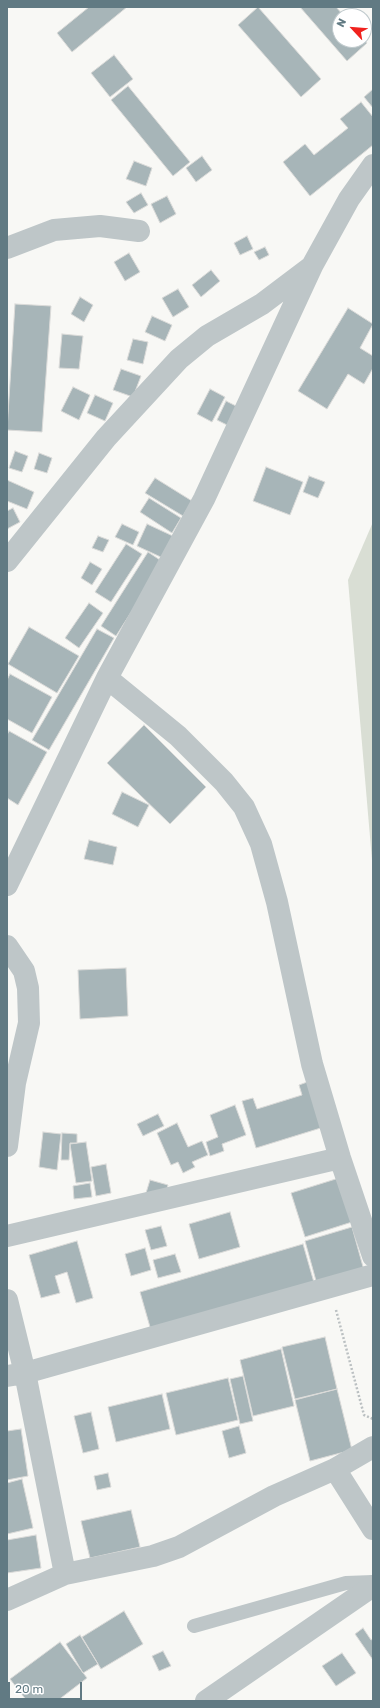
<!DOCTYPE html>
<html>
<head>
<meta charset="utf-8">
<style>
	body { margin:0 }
	#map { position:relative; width:380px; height:1708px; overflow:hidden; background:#f8f8f5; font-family:Rubik,sans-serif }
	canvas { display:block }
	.frame { position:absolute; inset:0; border:8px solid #617a83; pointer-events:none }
	.north { position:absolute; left:332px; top:8px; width:40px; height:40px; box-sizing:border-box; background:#fff; border:1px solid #c0cacd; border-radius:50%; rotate:296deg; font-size:11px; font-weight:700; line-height:16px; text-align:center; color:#617a83 }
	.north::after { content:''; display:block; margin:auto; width:14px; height:18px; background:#f0221e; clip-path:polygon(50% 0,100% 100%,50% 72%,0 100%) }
	.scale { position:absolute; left:8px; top:1682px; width:74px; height:18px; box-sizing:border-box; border:2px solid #617a83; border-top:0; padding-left:5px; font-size:12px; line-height:14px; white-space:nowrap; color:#617a83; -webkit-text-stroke:3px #fff; paint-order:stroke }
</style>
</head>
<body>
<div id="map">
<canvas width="380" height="1708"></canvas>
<div class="frame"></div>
<div class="north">N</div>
<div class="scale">20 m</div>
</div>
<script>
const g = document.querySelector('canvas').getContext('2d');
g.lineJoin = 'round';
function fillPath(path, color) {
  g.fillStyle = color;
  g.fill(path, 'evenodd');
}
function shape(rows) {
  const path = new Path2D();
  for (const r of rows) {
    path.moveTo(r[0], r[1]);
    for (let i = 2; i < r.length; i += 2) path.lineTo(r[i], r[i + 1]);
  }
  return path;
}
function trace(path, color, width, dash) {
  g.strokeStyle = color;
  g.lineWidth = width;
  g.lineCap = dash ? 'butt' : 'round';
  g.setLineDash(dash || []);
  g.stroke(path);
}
fillPath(shape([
	[373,522,373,872,348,580]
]), '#d9ded4');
const building = shape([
	[89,7,127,7,72,52,57,33,89,7],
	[258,7,321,79,301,97,238,25,258,7],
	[300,7,336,7,344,16,340,16,340,40,364,39,367,43,347,61,300,7],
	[114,55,133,79,110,97,91,73,114,55],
	[128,86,190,162,173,176,111,100,128,86],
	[373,89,373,108,364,97,373,89],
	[361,102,373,117,373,145,310,196,283,162,305,144,314,155,348,128,340,119,361,102],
	[202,156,212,170,196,182,186,168,202,156],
	[134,161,152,168,146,186,126,179,134,161],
	[141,193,148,205,134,213,126,202,141,193],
	[167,196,176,214,160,223,151,204,167,196],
	[247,236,253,249,240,255,234,243,247,236],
	[265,247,269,255,259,260,254,252,265,247],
	[129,253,140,272,125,281,114,262,129,253],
	[211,270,220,281,201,297,192,285,211,270],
	[178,289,189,307,173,317,162,298,178,289],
	[80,297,93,305,84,322,71,314,80,297],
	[15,304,51,306,42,432,7,430,15,304],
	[348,308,373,324,360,348,373,356,373,368,364,384,348,374,327,409,298,391,348,308],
	[152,316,172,325,165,341,145,332,152,316],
	[62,334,83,336,79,369,59,368,62,334],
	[133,339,148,342,143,364,127,360,133,339],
	[121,369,141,376,133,397,113,390,121,369],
	[73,387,90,395,79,420,61,411,73,387],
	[210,389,225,397,212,422,197,414,210,389],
	[95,395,113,403,105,421,87,413,95,395],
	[226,401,242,409,233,428,217,420,226,401],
	[15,451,28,456,22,472,9,468,15,451],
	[39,453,52,458,47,473,34,469,39,453],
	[266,467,303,482,290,515,253,501,266,467],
	[309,476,325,482,318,498,303,492,309,476],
	[155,478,192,501,183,516,145,493,155,478],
	[7,480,34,492,27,509,7,501,7,480],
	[149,498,181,518,172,533,140,512,149,498],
	[13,508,20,522,7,529,7,511,13,508],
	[122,524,139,532,133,545,115,537,122,524],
	[147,524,175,537,165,559,137,546,147,524],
	[98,536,109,540,103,552,92,548,98,536],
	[126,544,142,554,111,602,95,592,126,544],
	[148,552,163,562,116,636,101,626,148,552],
	[90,562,102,569,92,585,81,578,90,562],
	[89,603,103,613,79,648,65,638,89,603],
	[29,627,79,656,57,693,8,664,29,627],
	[97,629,114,638,49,750,32,740,97,629],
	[10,674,52,697,32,733,7,719,7,680,10,674],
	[144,725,206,787,170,824,107,763,144,725],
	[9,731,47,752,18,805,7,798,7,735,9,731],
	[122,792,149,805,138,827,112,814,122,792],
	[89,840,117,847,113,865,84,859,89,840],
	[126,968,128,1016,80,1019,78,970,126,968],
	[310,1081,324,1127,256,1148,242,1101,253,1098,257,1109,302,1095,299,1085,310,1081],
	[235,1105,246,1135,222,1144,224,1151,210,1156,206,1142,218,1137,210,1115,235,1105],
	[158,1114,164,1126,143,1136,137,1124,158,1114],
	[177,1123,188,1147,202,1141,208,1155,192,1162,195,1167,183,1173,178,1162,171,1165,157,1133,177,1123],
	[43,1132,61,1134,57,1170,39,1167,43,1132],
	[62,1133,77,1134,77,1143,70,1143,69,1160,61,1160,62,1133],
	[86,1142,92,1181,76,1183,70,1144,86,1142],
	[106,1164,111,1193,96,1196,91,1167,106,1164],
	[339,1178,352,1222,305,1237,291,1193,339,1178],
	[150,1180,168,1185,164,1198,146,1193,150,1180],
	[90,1183,92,1197,74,1199,73,1186,90,1183],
	[230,1212,240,1247,199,1259,189,1224,230,1212],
	[161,1226,167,1246,151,1250,145,1230,161,1226],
	[352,1227,365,1274,318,1288,305,1241,352,1227],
	[77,1241,93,1298,76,1303,67,1272,55,1276,60,1293,41,1298,29,1255,77,1241],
	[303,1244,315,1286,152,1334,140,1292,303,1244],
	[145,1248,151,1270,131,1276,125,1254,145,1248],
	[175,1254,181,1272,158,1278,153,1260,175,1254],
	[325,1337,337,1389,295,1399,282,1347,325,1337],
	[281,1349,294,1406,253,1416,240,1360,281,1349],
	[243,1376,253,1421,240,1424,230,1379,243,1376],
	[228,1378,238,1420,176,1435,166,1393,228,1378],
	[337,1389,352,1450,310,1461,295,1400,337,1389],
	[162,1394,170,1429,116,1442,108,1407,162,1394],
	[91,1412,99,1449,83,1453,74,1416,91,1412],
	[239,1426,246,1453,229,1458,222,1431,239,1426],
	[21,1429,28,1476,7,1480,7,1431,21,1429],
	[108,1473,111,1487,97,1490,94,1476,108,1473],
	[22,1479,33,1528,7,1534,7,1483,22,1479],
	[131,1510,140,1547,90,1558,81,1521,131,1510],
	[36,1535,41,1568,7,1573,7,1540,36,1535],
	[124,1611,143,1644,101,1669,82,1637,124,1611],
	[363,1628,371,1640,373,1639,373,1660,355,1634,363,1628],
	[80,1635,98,1664,83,1673,66,1644,80,1635],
	[60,1642,87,1678,57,1701,27,1701,10,1679,60,1642],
	[163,1651,171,1666,159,1671,152,1656,163,1651],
	[342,1653,356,1673,336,1686,322,1666,342,1653]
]);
fillPath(building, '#a7b5b8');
trace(building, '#dadad8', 1);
trace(shape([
	[336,1310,364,1415,373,1419]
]), '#bbc0c2', 2.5, [2, 2]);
trace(shape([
	[194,1626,346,1583,373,1582]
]), '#bec6c8', 14);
trace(shape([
	[7,248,54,230,100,226,139,231],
	[7,561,106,438,179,359,207,336,262,304,311,267],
	[107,678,178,736,224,782,244,807,261,844,277,902,312,1064,340,1158,373,1256],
	[7,885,107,678,204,499,312,266,349,199,373,165],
	[7,946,24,971,28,988,29,1023,15,1083,7,1146],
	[7,1236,340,1158],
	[7,1300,25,1373,65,1574],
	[7,1376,25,1373,373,1275],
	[335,1469,373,1529],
	[7,1600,65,1574,153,1556,179,1547,274,1496,335,1469,373,1447],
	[206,1701,373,1586]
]), '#bec6c8', 22);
</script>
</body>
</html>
